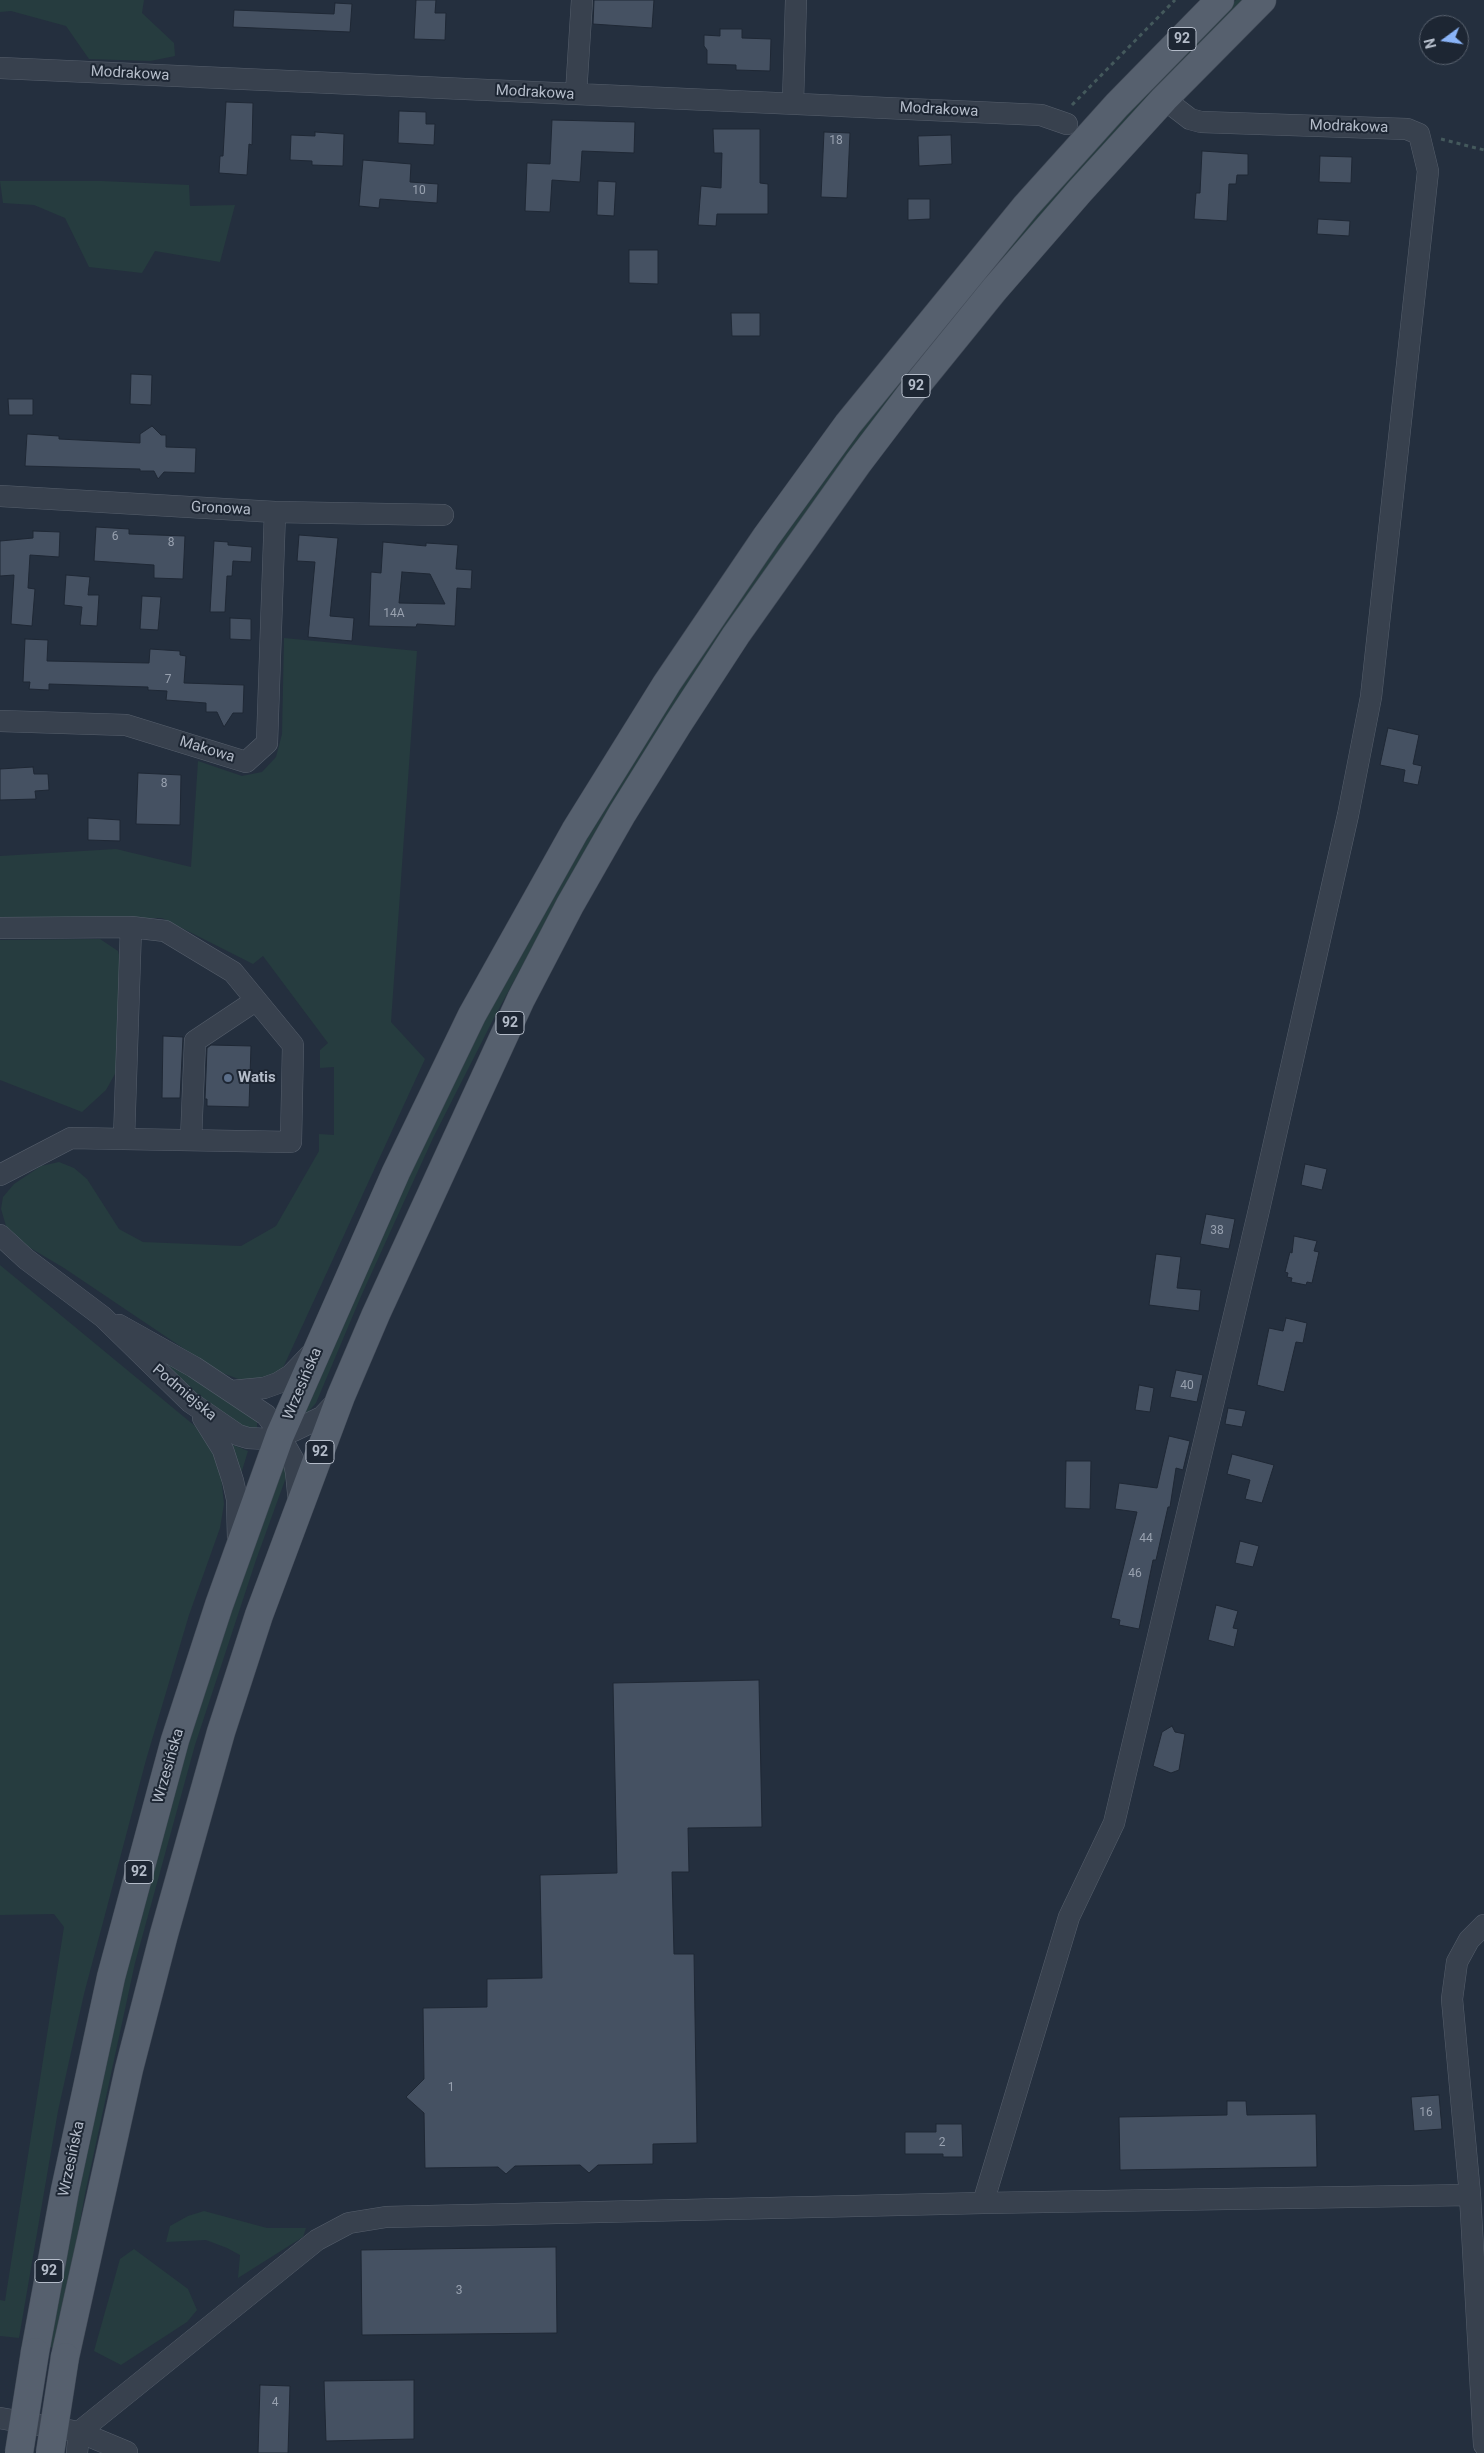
<!DOCTYPE html>
<html>
<head>
<meta charset="utf-8">
<style>
	body { margin:0 }
	#map { position:relative; width:1484px; height:2453px; overflow:hidden; background:#242f3e; font-family:Roboto,sans-serif }
	canvas { display:block }
	.north { position:absolute; left:1419px; top:15px; width:50px; height:50px; box-sizing:border-box; background:#1d2633; border:1px solid #59626f; border-radius:50%; rotate:256deg; font-size:14px; font-weight:700; line-height:20px; text-align:center; color:#b4bcc9 }
	.north::after { content:''; display:block; margin:auto; width:18px; height:22px; background:#8ab4f8; clip-path:polygon(50% 0,100% 100%,50% 72%,0 100%) }
</style>
</head>
<body>
<div id="map">
<canvas width="1484" height="2453"></canvas>
<div class="north">N</div>
</div>
<script>
const g = document.querySelector('canvas').getContext('2d');
g.lineJoin = 'round';
function fillPath(path, color) {
  g.fillStyle = color;
  g.fill(path, 'evenodd');
}
function shape(rows) {
  const path = new Path2D();
  for (const r of rows) {
    path.moveTo(r[0], r[1]);
    for (let i = 2; i < r.length; i += 2) path.lineTo(r[i], r[i + 1]);
  }
  return path;
}
function trace(path, color, width, dash) {
  g.strokeStyle = color;
  g.lineWidth = width;
  g.lineCap = dash ? 'butt' : 'round';
  g.setLineDash(dash || []);
  g.stroke(path);
}
function drawText(font, color, halo, rows, align = 'center') {
  g.font = font + ' Roboto,sans-serif';
  g.lineWidth = 4;
  g.setLineDash([]);
  g.textBaseline = 'middle';
  g.strokeStyle = halo;
  g.fillStyle = color;
  for (const [text, x, y, turn = 0] of rows) {
    g.save();
    g.translate(x, y);
    g.rotate((+turn || 0) * Math.PI / 180);
    g.textAlign = isNaN(turn) ? turn : align;
    if (halo) g.strokeText(text, 0, 0);
    g.fillText(text, 0, 0);
    g.restore();
  }
}
fillPath(shape([
	[0,0,144,0,142,13,174,43,175,56,150,61,89,59,66,26,11,11,0,12],
	[1236,0,1247,0,1098,155,561,894,495,1016,433,1138,362,1294,316,1403,309,1411,304,1413,388,1215,489,1011,582,847,675,695,778,543,849,445,991,265,1128,111],
	[0,181,102,181,189,185,190,206,235,205,220,262,155,251,142,273,89,267,65,218,34,205,3,203],
	[284,638,417,651,391,1022,425,1059,282,1370,269,1377,241,1380,217,1371,64,1268,27,1246,6,1226,1,1209,3,1197,14,1184,41,1166,59,1162,74,1168,87,1179,119,1229,143,1242,241,1246,276,1226,319,1151,319,1134,334,1135,334,1067,320,1068,320,1050,328,1043,263,956,253,964,162,918,0,919,0,856,116,849,191,867,198,761,242,776,262,772,276,757,282,734],
	[100,939,118,951,121,963,121,1063,106,1090,82,1112,0,1080,0,940],
	[0,1265,195,1426,215,1454,221,1475,224,1504,220,1528,189,1615,146,1760,84,1994,58,2111,19,2338,0,2336,0,2300,5,2301,64,1927,54,1914,0,1915],
	[140,1345,242,1410,257,1422,257,1429,254,1430,224,1418],
	[229,1443,248,1451,241,1474],
	[283,1460,288,1472,256,1560,195,1745,135,1963,85,2194,57,2349,46,2346,126,1964,185,1744],
	[204,2211,267,2228,306,2228,303,2237,238,2278,240,2255,227,2248,206,2240,166,2242,170,2226,188,2216],
	[134,2249,188,2289,197,2310,187,2322,121,2365,94,2351,120,2259]
]), '#263c3f');
const building = shape([
	[416,0,436,0,435,13,446,13,445,40,414,39,416,0],
	[594,0,654,0,652,28,593,24,594,0],
	[335,3,352,4,350,32,233,27,234,10,334,14,335,3],
	[720,29,742,29,742,38,771,39,770,71,736,70,736,65,707,64,707,50,704,46,704,35,720,36,720,29],
	[226,102,253,103,252,145,249,144,247,175,219,173,220,156,223,156,226,102],
	[399,111,426,112,426,124,435,124,434,145,398,143,399,111],
	[552,120,635,122,634,153,582,151,580,182,552,180,550,212,525,211,527,163,550,164,552,120],
	[713,129,760,129,760,183,768,184,768,214,717,214,716,226,698,225,701,186,721,188,722,153,714,153,713,129],
	[315,132,344,134,343,166,312,165,312,161,290,160,291,135,315,136,315,132],
	[824,132,850,133,847,198,821,197,824,132],
	[951,135,952,164,919,166,918,136,951,135],
	[1202,151,1248,154,1248,175,1237,175,1236,184,1229,184,1227,221,1194,219,1196,193,1200,193,1202,151],
	[1320,156,1352,157,1351,183,1319,182,1320,156],
	[363,160,411,164,410,182,438,184,437,203,380,199,379,208,359,206,363,160],
	[598,181,616,182,614,216,597,215,598,181],
	[908,199,930,199,930,219,908,220,908,199],
	[1318,219,1350,221,1349,236,1317,234,1318,219],
	[629,250,658,250,658,284,629,283,629,250],
	[731,313,760,313,760,336,732,336,731,313],
	[131,374,152,375,151,405,130,404,131,374],
	[8,399,33,399,33,415,9,415,8,399],
	[152,426,161,435,166,435,166,447,196,448,195,473,164,472,158,479,154,471,140,471,140,469,25,466,27,434,59,436,59,439,140,443,140,434,152,426],
	[96,527,129,529,129,534,185,536,183,579,154,578,154,565,94,561,96,527],
	[33,531,60,532,59,557,30,555,28,588,35,589,32,626,11,624,14,575,0,576,0,541,33,538,33,531],
	[299,535,338,538,330,616,354,618,352,641,308,637,315,562,297,561,299,535],
	[214,541,228,542,228,545,252,547,251,562,233,561,232,576,227,576,225,612,210,612,214,541],
	[383,542,426,546,426,543,458,545,456,569,472,570,471,589,457,588,455,626,417,624,416,627,369,626,371,572,381,573,383,542],
	[402,572,430,574,445,604,399,603,402,572],
	[66,575,90,577,88,595,99,595,97,626,80,625,82,607,64,605,66,575],
	[142,596,161,597,158,630,140,629,142,596],
	[230,618,251,619,251,640,230,639,230,618],
	[25,639,48,640,47,661,149,663,150,649,180,651,180,655,186,656,184,683,244,685,243,713,233,713,224,727,217,712,206,712,206,703,166,700,167,691,148,690,148,687,49,684,49,690,29,689,30,682,23,682,25,639],
	[1388,728,1419,735,1413,764,1422,766,1418,785,1403,782,1405,770,1380,765,1388,728],
	[33,767,34,774,48,774,49,790,35,791,36,799,0,800,0,769,33,767],
	[138,773,181,775,180,825,136,824,138,773],
	[88,818,120,820,120,841,88,840,88,818],
	[163,1036,183,1037,180,1098,162,1098,163,1036],
	[211,1045,251,1046,249,1107,207,1106,207,1099,205,1099,207,1048,211,1045],
	[1305,1164,1327,1169,1322,1190,1301,1185,1305,1164],
	[1206,1214,1235,1219,1229,1249,1200,1244,1206,1214],
	[1294,1236,1317,1241,1314,1251,1319,1252,1312,1283,1307,1282,1306,1285,1291,1282,1292,1278,1287,1277,1288,1273,1285,1272,1290,1252,1292,1253,1294,1236],
	[1156,1254,1181,1257,1177,1288,1201,1290,1199,1311,1149,1305,1156,1254],
	[1286,1318,1307,1323,1303,1343,1296,1342,1284,1392,1257,1385,1269,1328,1283,1331,1286,1318],
	[1176,1370,1203,1375,1197,1402,1170,1397,1176,1370],
	[1139,1385,1154,1388,1150,1412,1135,1410,1139,1385],
	[1228,1408,1246,1411,1242,1427,1225,1424,1228,1408],
	[1169,1436,1190,1441,1183,1470,1176,1468,1170,1507,1168,1507,1156,1560,1153,1560,1139,1629,1119,1625,1120,1620,1111,1618,1137,1512,1115,1509,1119,1483,1157,1488,1169,1436],
	[1232,1454,1274,1465,1262,1503,1245,1499,1250,1480,1227,1474,1232,1454],
	[1066,1461,1091,1461,1090,1509,1065,1508,1066,1461],
	[1240,1541,1259,1546,1253,1567,1235,1563,1240,1541],
	[1216,1605,1238,1611,1233,1628,1238,1629,1234,1647,1208,1640,1216,1605],
	[759,1680,762,1827,688,1828,689,1872,672,1872,674,1954,694,1954,697,2143,653,2144,653,2164,598,2165,589,2173,580,2165,515,2166,506,2174,498,2167,425,2168,424,2113,406,2097,424,2079,423,2008,487,2007,487,1979,542,1978,540,1875,617,1873,613,1683,759,1680],
	[1172,1726,1175,1732,1185,1734,1179,1770,1171,1773,1153,1766,1162,1732,1172,1726],
	[1439,2095,1442,2129,1414,2131,1411,2097,1439,2095],
	[1227,2101,1246,2101,1247,2115,1316,2114,1317,2167,1120,2170,1119,2117,1227,2115,1227,2101],
	[936,2124,962,2124,963,2157,943,2157,943,2154,905,2154,905,2132,936,2132,936,2124],
	[556,2247,557,2333,362,2335,361,2250,556,2247],
	[414,2380,414,2439,326,2441,324,2381,414,2380],
	[260,2385,290,2386,288,2453,258,2453,260,2385]
]);
fillPath(building, '#455162');
trace(building, '#1f2835', 1);
const minor = shape([
	[0,68,1041,115,1067,124],
	[576,94,582,0],
	[793,102,796,0],
	[0,496,275,512,443,515],
	[0,721,126,725,246,762,267,743,275,512],
	[0,928,131,927,124,1139,71,1138,0,1175],
	[124,1139,291,1142,293,1045,233,972,165,931,131,927],
	[191,1140,195,1041,255,1001],
	[0,1235,26,1259,103,1317,190,1402,238,1435,248,1438,267,1439,293,1431,322,1417,338,1400],
	[119,1325,194,1367,266,1415,273,1424,293,1459,296,1472,299,1503],
	[232,1391,264,1388,278,1383,291,1375,310,1355],
	[203,1418,223,1450,233,1481,237,1499,238,1539],
	[1484,1925,1469,1940,1457,1962,1452,1999,1470,2195,1484,2445],
	[983,2203,1069,1917,1114,1823,1258,1214,1348,815,1371,697,1428,171,1419,134,1407,129,1201,122,1190,119,1164,99],
	[0,2418,79,2432,127,2452],
	[77,2453,79,2432,317,2240,349,2223,386,2217,983,2203,1470,2195]
]);
const major = shape([
	[35,2352,65,2190,111,1977,175,1740,219,1605,280,1435,396,1172,472,1015,575,831,667,683,766,537,848,424,1026,206,1117,105,1220,0],
	[65,2357,129,2069,164,1934,221,1732,259,1615,341,1396,376,1314,521,999,570,905,622,814,678,724,736,635,858,463,921,380,994,290,1080,191,1164,99,1262,0]
]);
trace(minor, '#565f6c', 22);
trace(major, '#414a57', 29);
trace(shape([
	[1072,105,1175,0],
	[1441,139,1484,150]
]), '#44595c', 3, [4, 4]);
trace(minor, '#38414e', 21);
trace(major, '#56606e', 28);
const majorBridge = shape([
	[19,2453,35,2352],
	[50,2453,65,2357]
]);
trace(majorBridge, '#414a57', 29, []);
trace(majorBridge, '#56606e', 28);
for (const [x, y, r, color] of [
	[228,1078,5,"#5c6f8a"]
]) {
  const dot = new Path2D();
  dot.arc(x, y, r, 0, 2 * Math.PI);
  g.fillStyle = color;
  g.fill(dot);
  trace(dot, '#1d2633', 2);
}
drawText('12px', '#98a1af', null, [
	["18",836,141],
	["10",419,191],
	["6",115,537],
	["8",171,543],
	["14A",394,614],
	["7",168,680],
	["8",164,784],
	["38",1217,1231],
	["40",1187,1386],
	["44",1146,1539],
	["46",1135,1574],
	["1",451,2088],
	["16",1426,2113],
	["2",942,2143],
	["3",459,2291],
	["4",275,2403]
]);
for (const [x, y, w] of [
	[1182,39,28],
	[916,386,28],
	[510,1023,28],
	[320,1452,28],
	[139,1872,28],
	[49,2271,28]
]) {
  const box = new Path2D();
  box.roundRect(x - w / 2, y - 11.5, w, 23, 4);
  g.fillStyle = '#1d2633';
  g.fill(box);
  trace(box, '#b4bcc9', 1);
}
drawText('bold 14px', '#b4bcc9', null, [
	["92",1182,39],
	["92",916,386],
	["92",510,1023],
	["92",320,1452],
	["92",139,1872],
	["92",49,2271]
]);
drawText('15px', '#b4bcc9', '#1d2633', [
	["Modrakowa",130,74,3],
	["Modrakowa",535,93,3],
	["Modrakowa",939,110,3],
	["Modrakowa",1349,127,2],
	["Gronowa",221,509,3],
	["Makowa",207,750,17],
	["Wrzesińska",303,1384,-67],
	["Podmiejska",184,1393,40],
	["Wrzesińska",169,1766,-74],
	["Wrzesińska",72,2159,-78]
]);
drawText('bold 15px', '#b4bcc9', '#1d2633', [
	["Watis",238,1078]
], 'left');
</script>
</body>
</html>
